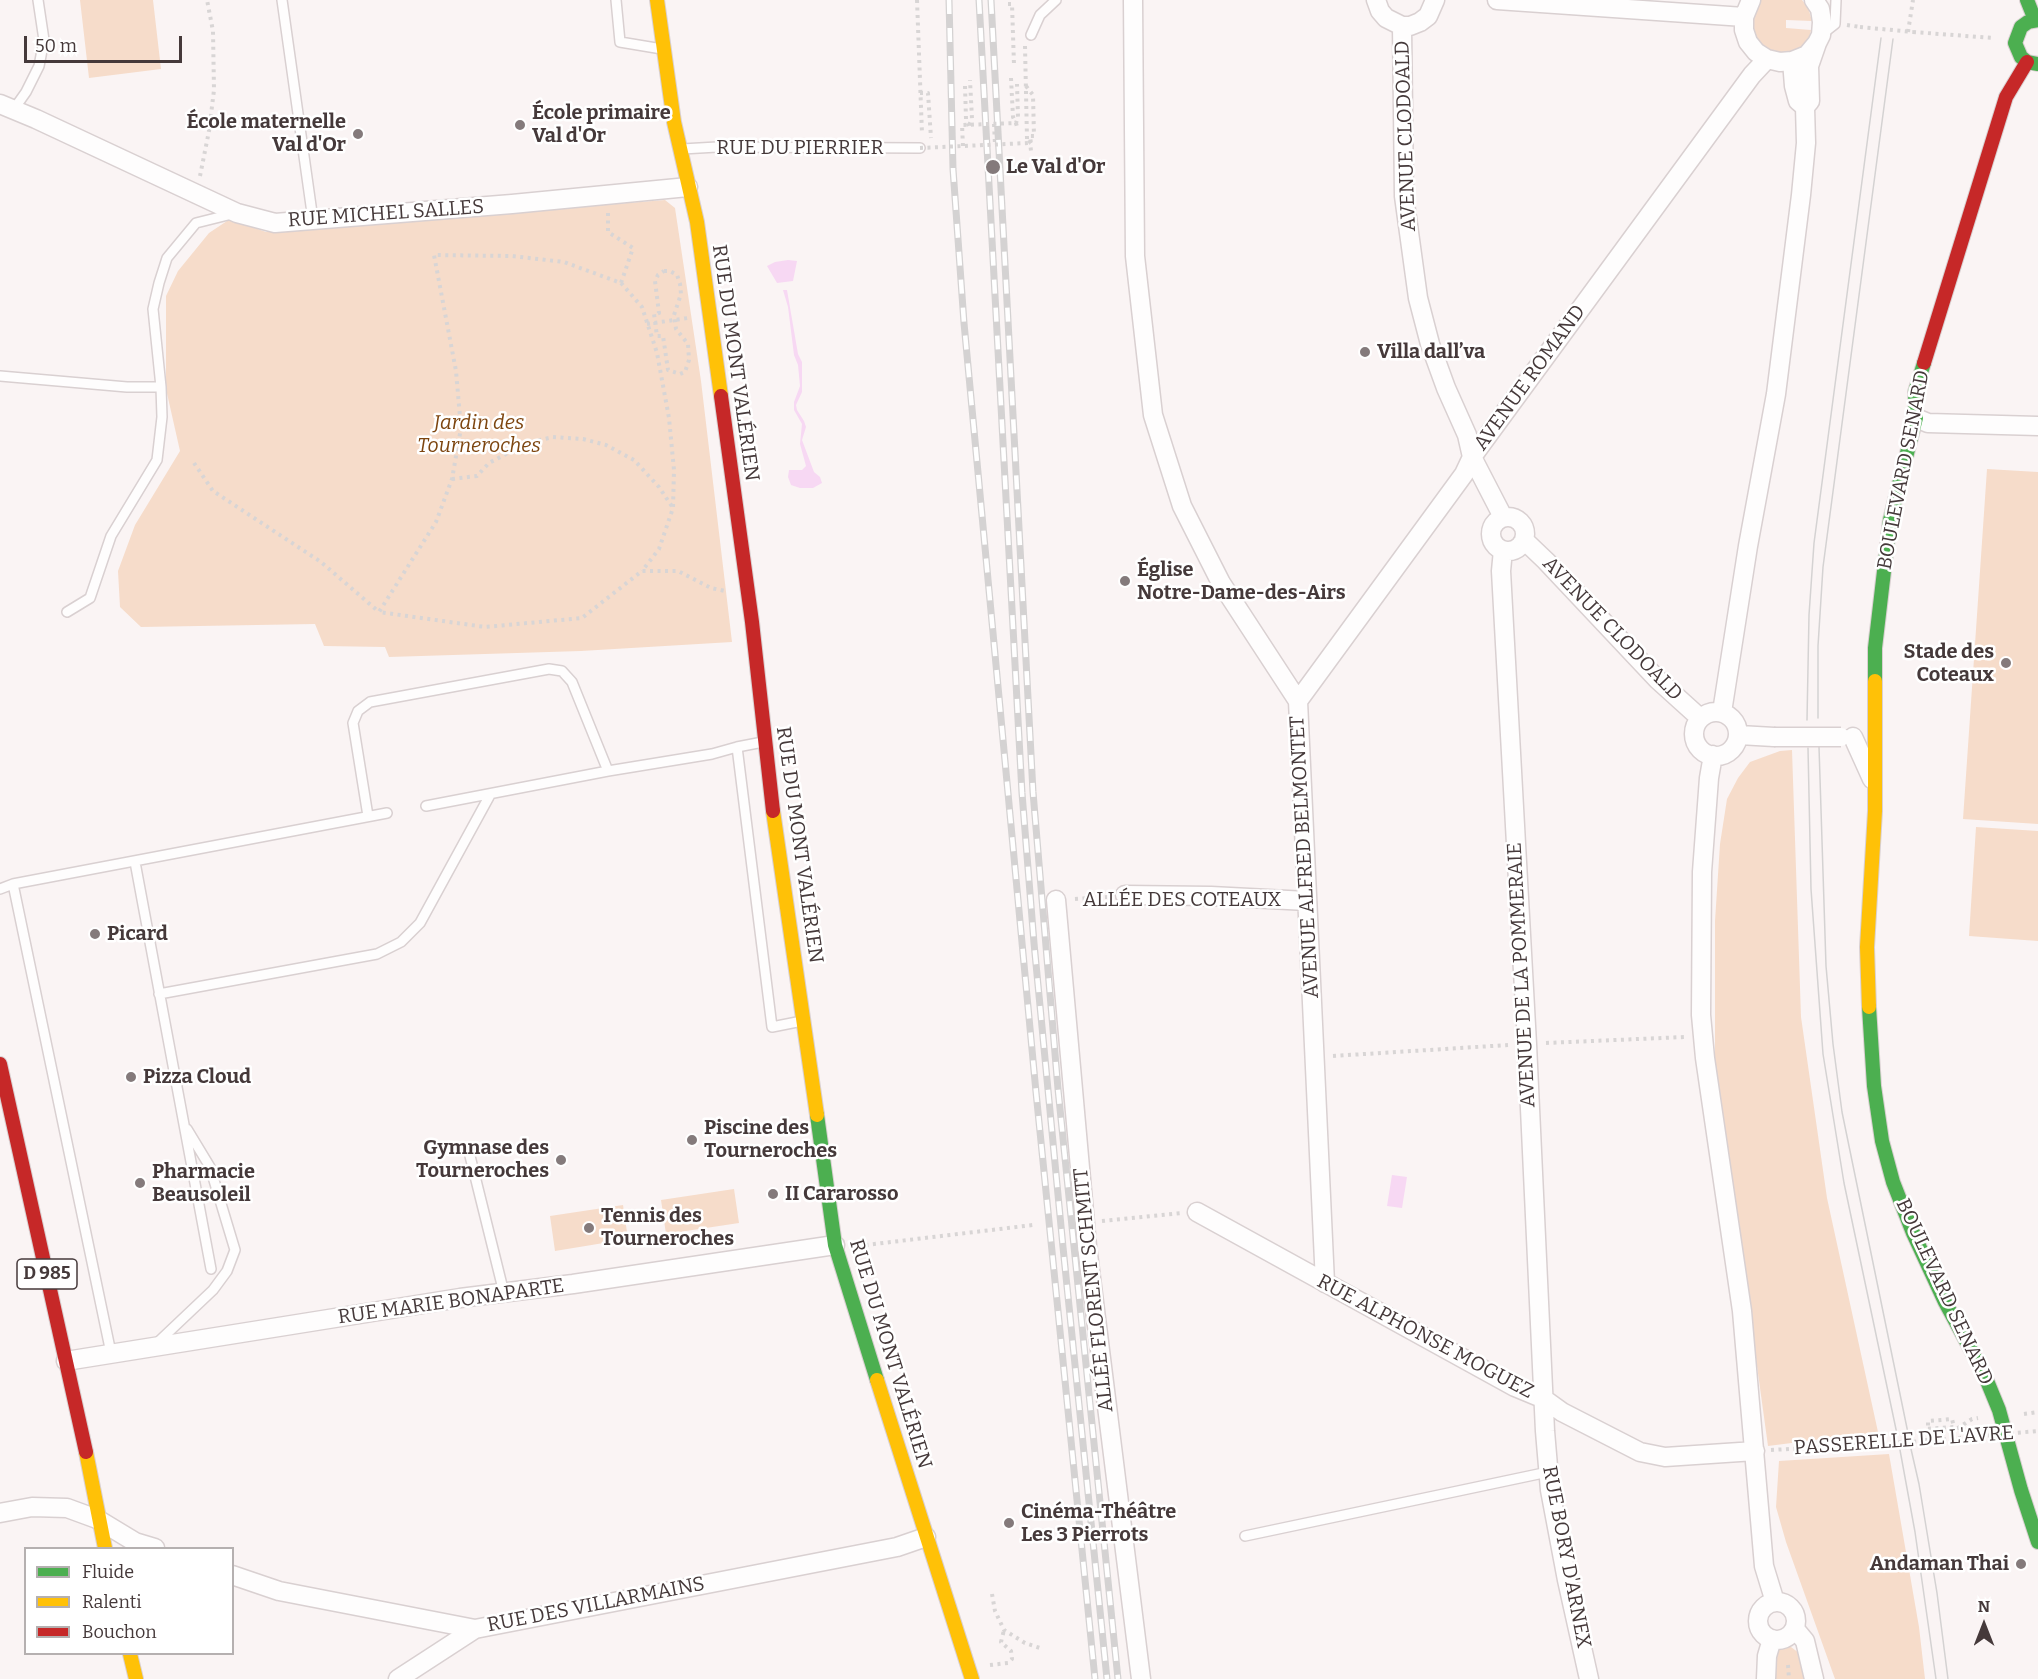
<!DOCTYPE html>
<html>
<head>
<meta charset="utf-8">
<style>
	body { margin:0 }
	#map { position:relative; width:2038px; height:1679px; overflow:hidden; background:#faf4f4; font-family:Bitter,serif }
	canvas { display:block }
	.legend { position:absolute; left:24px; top:1547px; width:210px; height:108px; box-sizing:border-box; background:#fff; border:2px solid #b5b0b0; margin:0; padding:8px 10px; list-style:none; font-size:18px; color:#45393a }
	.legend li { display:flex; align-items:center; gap:12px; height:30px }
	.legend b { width:30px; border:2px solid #b5b0b0 }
	.north { position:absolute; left:1954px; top:1595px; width:60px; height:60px; -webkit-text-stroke:4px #fff; paint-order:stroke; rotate:0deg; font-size:16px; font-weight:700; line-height:24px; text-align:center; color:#45393a }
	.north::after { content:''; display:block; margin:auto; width:21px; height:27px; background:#45393a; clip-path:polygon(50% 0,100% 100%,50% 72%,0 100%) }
	.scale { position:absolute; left:24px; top:36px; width:158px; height:27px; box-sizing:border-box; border:3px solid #45393a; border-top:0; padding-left:8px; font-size:18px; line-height:21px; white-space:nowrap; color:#45393a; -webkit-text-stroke:4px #fff; paint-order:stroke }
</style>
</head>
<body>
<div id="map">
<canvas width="2038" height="1679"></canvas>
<ul class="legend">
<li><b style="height:8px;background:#4caf50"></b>Fluide</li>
<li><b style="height:8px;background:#ffc107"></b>Ralenti</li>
<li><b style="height:8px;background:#c62828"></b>Bouchon</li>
</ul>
<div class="north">N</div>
<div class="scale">50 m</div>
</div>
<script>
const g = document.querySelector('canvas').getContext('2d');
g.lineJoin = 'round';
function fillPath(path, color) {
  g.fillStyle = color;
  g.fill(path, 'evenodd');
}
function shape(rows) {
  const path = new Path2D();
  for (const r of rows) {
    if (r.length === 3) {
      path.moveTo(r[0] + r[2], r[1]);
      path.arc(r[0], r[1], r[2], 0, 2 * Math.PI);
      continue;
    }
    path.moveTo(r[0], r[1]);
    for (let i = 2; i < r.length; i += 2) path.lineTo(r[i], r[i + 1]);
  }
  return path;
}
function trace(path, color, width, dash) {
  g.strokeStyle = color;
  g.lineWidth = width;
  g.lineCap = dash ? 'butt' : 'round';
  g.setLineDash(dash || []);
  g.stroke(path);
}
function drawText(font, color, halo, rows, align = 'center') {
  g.font = font + ' Bitter,serif';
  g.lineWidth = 5;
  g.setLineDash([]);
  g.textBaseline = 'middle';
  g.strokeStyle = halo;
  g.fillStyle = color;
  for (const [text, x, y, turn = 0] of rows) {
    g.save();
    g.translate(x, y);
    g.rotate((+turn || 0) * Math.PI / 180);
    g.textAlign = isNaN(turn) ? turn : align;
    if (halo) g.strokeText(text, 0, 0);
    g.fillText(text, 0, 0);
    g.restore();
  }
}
fillPath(shape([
	[80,0,153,0,161,69,89,78],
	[1761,0,1802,0,1808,7,1812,21,1786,20,1786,28,1811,30,1809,38,1802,47,1785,54,1771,52,1759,44,1753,33,1751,19,1756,6],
	[665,200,675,208,701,381,732,642,581,651,389,657,385,647,324,646,315,624,141,627,120,607,118,571,135,525,180,451,166,389,166,296,178,271,209,233,230,219,266,232],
	[1987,469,2038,472,2038,824,1963,819],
	[1792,750,1801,1017,1827,1198,1878,1432,1768,1446,1715,1061,1715,921,1720,844,1727,799,1738,778,1750,762,1780,751],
	[1976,827,2038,831,2038,941,1969,936],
	[734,1189,739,1223,666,1234,661,1200],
	[623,1205,628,1239,555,1251,550,1216],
	[1889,1454,1919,1627,1925,1679,1835,1679,1786,1542,1776,1507,1779,1461],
	[1785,1647,1791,1647,1799,1653,1804,1679,1772,1679,1775,1652]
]), '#f6dcca');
fillPath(shape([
	[788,260,797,261,793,281,777,283,767,266,775,262],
	[783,290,787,290,798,354,802,362,802,392,796,405,797,410,804,421,806,427,802,440,814,472,820,477,822,483,813,488,800,488,791,485,788,477,789,470,802,470,806,466,800,444,802,424,794,410,794,402,800,386,798,365,794,355,788,307],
	[1392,1175,1407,1177,1402,1208,1387,1206]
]), '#f7d8f3');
const lane = shape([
	[282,0,313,220],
	[616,0,620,42,662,49],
	[1031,35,1040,15,1056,0],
	[1821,35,1835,24,1836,0],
	[14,109,26,92,39,66,44,40,38,0],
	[682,149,717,147,920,148],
	[0,376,127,387,161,387],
	[67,612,90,598,111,536,157,460,162,417,161,387,153,309,159,283,167,258,196,223,232,214],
	[737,747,772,1027,802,1021],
	[426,806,608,771,712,754,737,747,763,742],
	[368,816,353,723,358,711,370,702,549,669,562,671,572,682,608,771],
	[135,862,211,1269],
	[13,884,111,1353],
	[0,889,13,884,387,813],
	[159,994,377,954,401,942,420,923,490,795],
	[470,1156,504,1293],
	[156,1344,213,1290,227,1271,235,1250,210,1167,187,1129],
	[1245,1536,1548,1472]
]);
const street = shape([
	[1133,0,1135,256,1153,415,1182,506,1221,583,1298,701,1325,1283],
	[1376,0,1380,11,1386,18,1402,26,1410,26,1420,22,1428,16,1435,0],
	[1497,0,1744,17],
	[1751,0,1744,17,1744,30,1748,42,1756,52,1767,59,1780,62,1792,61,1807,55,1817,43,1821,35,1822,22,1820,9,1814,0],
	[1402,26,1404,196,1418,298,1430,344,1446,388,1467,435,1472,457,1503,517],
	[1792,61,1794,86,1798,101,1805,107],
	[0,104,36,119,237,213,275,223,512,204,688,187],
	[1916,418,1928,423,2038,426],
	[1508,534,17],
	[1524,540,1546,561,1658,680,1700,718],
	[1503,550,1501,571,1527,1044,1545,1431,1550,1490,1567,1580,1589,1679],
	[1298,701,1464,474,1472,457,1752,75,1767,59],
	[1716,734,22],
	[1722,712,1748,546,1776,394,1801,195,1806,143,1805,107,1810,101,1809,66,1817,43],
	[1739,735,1774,737],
	[1853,737,1872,779],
	[1713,755,1709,778,1702,872,1701,1015,1705,1058,1742,1311,1764,1566,1775,1602],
	[1125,895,1211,896,1307,901],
	[1056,900,1087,1246,1141,1679],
	[1197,1212,1515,1387,1544,1399,1562,1412,1640,1452,1665,1457,1755,1451],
	[66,1361,460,1298,573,1284,835,1245],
	[0,1513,32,1507,67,1508,97,1519,135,1542,155,1548],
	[232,1575,279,1591,475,1629,897,1547,926,1537],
	[1777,1621,19],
	[1795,1629,1805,1641,1814,1679],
	[398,1679,475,1629],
	[1766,1679,1767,1656,1772,1639]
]);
const fast = shape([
	[2027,0,2035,20],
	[2038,20,2028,22,2021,27,2015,43,2021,57,2027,62,2038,64],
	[1875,681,1875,648,1890,520,1916,418,1915,392,1924,363],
	[1869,1007,1874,1086,1882,1141,1893,1182,1913,1233,1945,1302,1985,1376,1999,1410,2021,1490,2038,1542],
	[817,1115,835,1245,877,1380]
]);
const slow = shape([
	[657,0,674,122,697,222,721,396],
	[773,811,817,1115],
	[1869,1007,1867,947,1875,811,1875,681],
	[877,1380,972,1679],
	[86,1452,105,1548],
	[130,1654,136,1679]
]);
const jam = shape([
	[1924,363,2006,97,2027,62],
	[721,396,752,622,773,811],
	[0,1064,86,1452]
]);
trace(lane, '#d9d0d1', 12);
trace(street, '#d9d0d1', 21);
trace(fast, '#d9d0d1', 16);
trace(slow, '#d9d0d1', 16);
trace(jam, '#d9d0d1', 16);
trace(shape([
	[917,0,922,134],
	[1008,4,1012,4,1014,65],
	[1847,25,1860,27],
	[1908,32,1913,0],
	[1913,32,1993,38],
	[1025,46,1027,139,1028,143,1030,142,1031,151],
	[1011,78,1013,117,1016,123,1018,117,1017,84],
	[965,86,966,119,970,129],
	[1026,86,1033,95,1034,136,1030,136,1031,144],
	[920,93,928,93,931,138],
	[994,124,995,145],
	[969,125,972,119,970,80],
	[200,176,209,131,214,90,213,31,207,0],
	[608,213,608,232,633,248,621,283,564,262,512,256,434,255,456,371,461,428,452,479,436,522,379,612,485,627,582,618,642,571,678,571,711,588,725,591],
	[664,271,670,271,677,275,680,284,681,294,674,315,676,329,688,344,689,360,685,372,680,374,668,370,663,336,657,336,654,314,659,313,655,281,658,275,664,271],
	[621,283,642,307,657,353,669,418,674,470,673,508,659,549,642,571],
	[647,324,688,318],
	[194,463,213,491,321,562,379,612],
	[452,479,477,476,489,463,527,443,553,437,583,439,606,445,634,460,659,487,673,508],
	[1075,899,1107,897],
	[1546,1043,1685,1037],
	[1333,1056,1508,1045],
	[1102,1221,1181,1213],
	[858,1246,1033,1225],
	[2024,1414,2038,1412],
	[1926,1441,1925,1429,1954,1427,1952,1419,1928,1421,1928,1431,1958,1428,1972,1419,1978,1418],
	[992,1594,995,1611,1004,1630,1025,1643,1043,1649],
	[990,1665,1008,1663,1012,1659,1011,1651,1001,1642,1004,1630],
	[1788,1665,1789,1679]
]), '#d8d5d5', 4, [3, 4.5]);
trace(lane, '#fefdfd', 9);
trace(street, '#fefdfd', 18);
trace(fast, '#4caf50', 14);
trace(slow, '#ffc107', 14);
trace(jam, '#c62828', 14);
trace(shape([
	[1818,718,1818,646,1823,567,1893,39],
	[1807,720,1809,615,1814,543,1881,38],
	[1819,747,1826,966,1833,1044,1842,1112,1908,1433],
	[1808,748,1811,889,1823,1054,1844,1183,1897,1434],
	[1911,1449,1919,1484,1937,1593,1948,1679],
	[1900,1450,1915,1532,1936,1679]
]), '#d4d2d2', 1.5);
const rail = shape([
	[949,0,953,169,964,323,1036,1092,1095,1679],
	[979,0,1022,793,1034,943,1063,1247,1107,1679],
	[991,0,1033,792,1058,1089,1118,1679]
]);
trace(rail, '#d4d2d2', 7);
trace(rail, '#fff', 4.5, [14]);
const streetBridge = shape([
	[1774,737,1841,737]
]);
trace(streetBridge, '#d9d0d1', 21, []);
trace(shape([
	[1860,27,1913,32],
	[963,146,962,125,1016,123,1017,127],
	[920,148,1028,143],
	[1771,1450,1926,1441,2038,1431]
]), '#d8d5d5', 4, [3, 4.5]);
trace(streetBridge, '#fefdfd', 18);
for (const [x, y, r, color] of [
	[520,125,6,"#847a7b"],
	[358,134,6,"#847a7b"],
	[993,167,8,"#847a7b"],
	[1365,352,6,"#847a7b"],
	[1125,581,6,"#847a7b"],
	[2006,663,6,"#847a7b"],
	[95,934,6,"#847a7b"],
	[131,1077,6,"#847a7b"],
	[692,1140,6,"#847a7b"],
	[561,1160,6,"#847a7b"],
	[140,1183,6,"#847a7b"],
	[773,1194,6,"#847a7b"],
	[589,1228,6,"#847a7b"],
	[1009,1523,6,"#847a7b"],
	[2021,1564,6,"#847a7b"]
]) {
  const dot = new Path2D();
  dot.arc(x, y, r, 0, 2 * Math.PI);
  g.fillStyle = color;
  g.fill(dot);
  trace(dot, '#fff', 2);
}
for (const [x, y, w] of [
	[47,1274,60]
]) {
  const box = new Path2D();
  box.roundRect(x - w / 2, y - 15, w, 30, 4.5);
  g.fillStyle = '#fff';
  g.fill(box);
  trace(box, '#45393a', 1.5);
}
drawText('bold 18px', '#45393a', null, [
	["D 985",47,1274]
]);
drawText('bold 20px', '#45393a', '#fff', [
	["École primaire",532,113],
	["Val d'Or",532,136],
	["École maternelle",346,122,"right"],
	["Val d'Or",346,145,"right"],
	["Le Val d'Or",1006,167],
	["Villa dall’va",1377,352],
	["Église",1137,570],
	["Notre-Dame-des-Airs",1137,593],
	["Stade des",1994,652,"right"],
	["Coteaux",1994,675,"right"],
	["Picard",107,934],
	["Pizza Cloud",143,1077],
	["Piscine des",704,1128],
	["Tourneroches",704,1151],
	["Gymnase des",549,1148,"right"],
	["Tourneroches",549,1171,"right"],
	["Pharmacie",152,1172],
	["Beausoleil",152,1195],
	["II Cararosso",785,1194],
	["Tennis des",601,1216],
	["Tourneroches",601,1239],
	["Cinéma-Théâtre",1021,1512],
	["Les 3 Pierrots",1021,1535],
	["Andaman Thai",2009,1564,"right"]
], 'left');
drawText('20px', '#45393a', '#fff', [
	["AVENUE CLODOALD",1406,136,-92],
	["RUE DU PIERRIER",800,148],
	["RUE MICHEL SALLES",386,214,-4],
	["RUE DU MONT VALÉRIEN",735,363,82],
	["AVENUE ROMAND",1530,378,-54],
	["BOULEVARD SENARD",1904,470,-79],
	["AVENUE CLODOALD",1612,629,46],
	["RUE DU MONT VALÉRIEN",799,845,82],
	["AVENUE ALFRED BELMONTET",1305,857,-93],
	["ALLÉE DES COTEAUX",1182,900],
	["AVENUE DE LA POMMERAIE",1522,975,-93],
	["ALLÉE FLORENT SCHMITT",1094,1290,-96],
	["BOULEVARD SENARD",1944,1292,65],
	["RUE MARIE BONAPARTE",451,1302,-8],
	["RUE ALPHONSE MOGUEZ",1425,1337,28],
	["RUE DU MONT VALÉRIEN",890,1354,73],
	["PASSERELLE DE L'AVRE",1904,1441,-4],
	["RUE BORY D'ARNEX",1566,1557,79],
	["RUE DES VILLARMAINS",596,1605,-11]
]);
drawText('italic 20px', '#7d450f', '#fff', [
	["Jardin des",479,423],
	["Tourneroches",479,446]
]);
</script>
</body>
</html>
